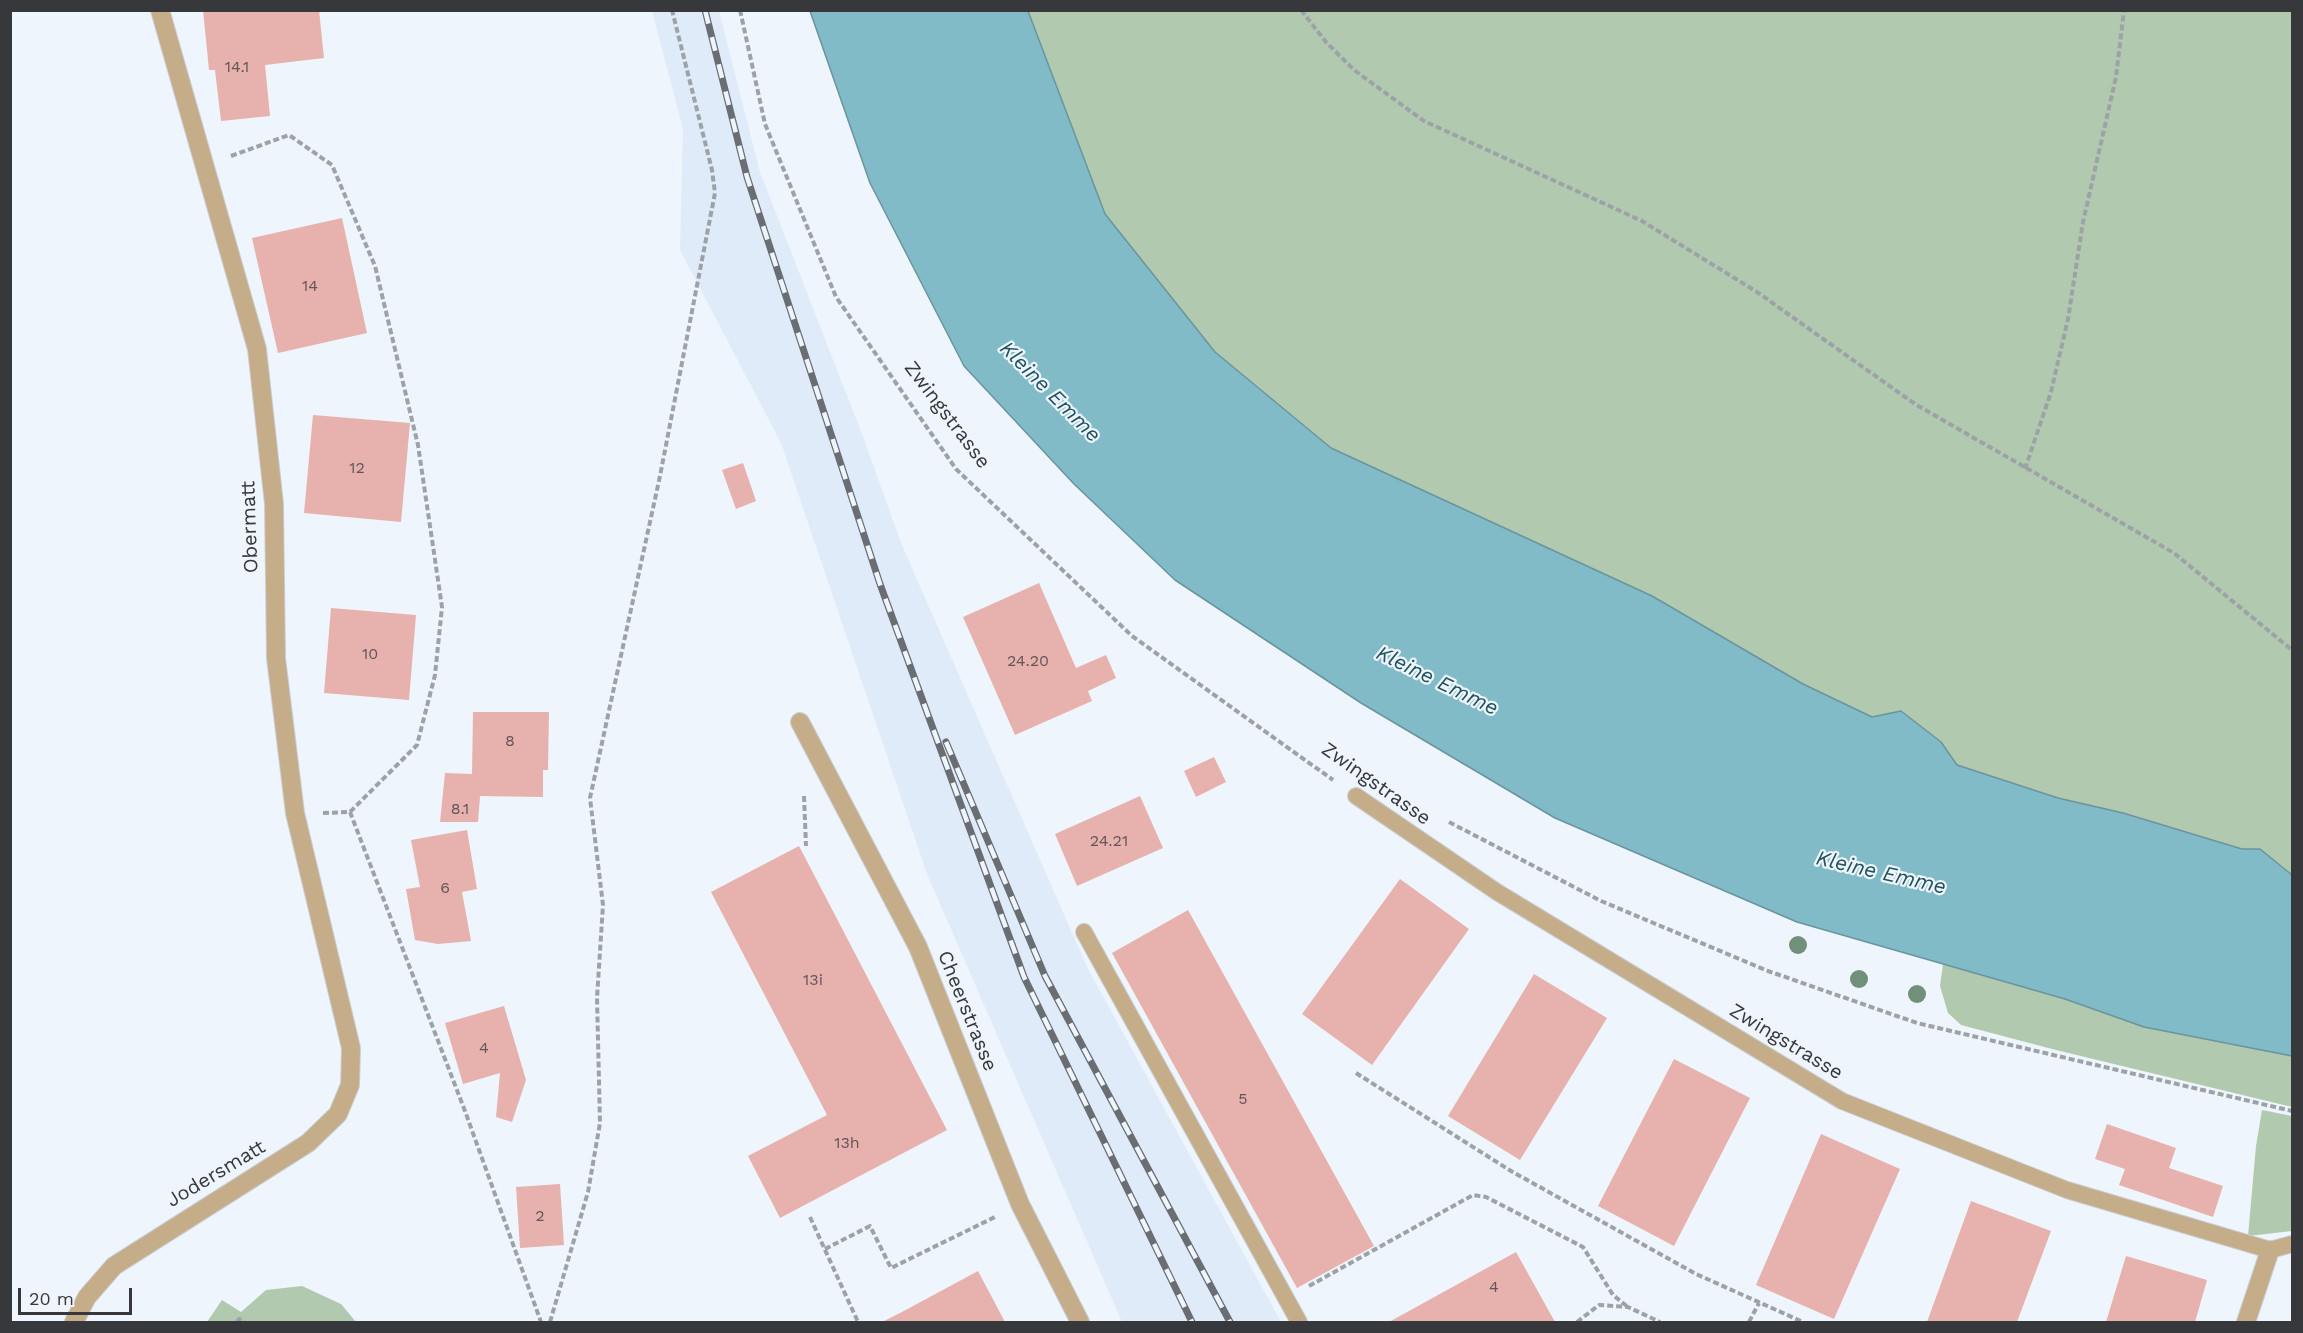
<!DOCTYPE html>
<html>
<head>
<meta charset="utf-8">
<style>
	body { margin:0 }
	#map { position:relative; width:2303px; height:1333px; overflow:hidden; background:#eef5fc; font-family:"Work Sans",sans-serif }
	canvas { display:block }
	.frame { position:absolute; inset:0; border:12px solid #36383b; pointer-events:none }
	.scale { position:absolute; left:18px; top:1288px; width:114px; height:27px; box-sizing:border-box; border:3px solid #36383b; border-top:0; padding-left:8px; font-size:18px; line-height:21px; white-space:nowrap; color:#36383b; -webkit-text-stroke:4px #eef5fc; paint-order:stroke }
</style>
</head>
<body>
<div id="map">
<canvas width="2303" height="1333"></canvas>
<div class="frame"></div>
<div class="scale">20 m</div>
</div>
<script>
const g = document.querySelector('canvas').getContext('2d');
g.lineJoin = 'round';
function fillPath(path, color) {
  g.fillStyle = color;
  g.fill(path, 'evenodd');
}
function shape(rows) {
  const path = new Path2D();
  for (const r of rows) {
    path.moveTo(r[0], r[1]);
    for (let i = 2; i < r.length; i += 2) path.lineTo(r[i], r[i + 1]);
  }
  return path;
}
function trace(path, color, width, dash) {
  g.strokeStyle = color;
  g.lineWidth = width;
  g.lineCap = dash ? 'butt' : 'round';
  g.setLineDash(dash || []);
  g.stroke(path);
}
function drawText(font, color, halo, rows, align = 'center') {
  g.font = font + ' "Work Sans",sans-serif';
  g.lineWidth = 4.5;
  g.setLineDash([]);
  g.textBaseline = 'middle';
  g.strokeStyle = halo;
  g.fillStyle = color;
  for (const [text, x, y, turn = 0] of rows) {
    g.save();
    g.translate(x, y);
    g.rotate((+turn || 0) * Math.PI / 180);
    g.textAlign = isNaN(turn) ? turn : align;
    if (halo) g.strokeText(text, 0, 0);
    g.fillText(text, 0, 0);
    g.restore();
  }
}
fillPath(shape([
	[652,11,719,11,760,172,862,434,901,543,1087,967,1281,1322,1122,1322,927,874,781,443,680,250,683,129]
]), '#dfebf9');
fillPath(shape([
	[1028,11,2292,11,2292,875,2260,849,2242,849,2123,813,2058,798,1957,765,1941,742,1901,711,1872,717,1803,684,1652,596,1331,448,1215,352,1105,214],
	[1943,964,2065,999,2144,1027,2292,1056,2292,1107,2056,1050,1961,1025,1948,1013,1940,986],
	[2262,1110,2292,1116,2292,1231,2248,1236,2256,1146],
	[302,1286,341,1304,356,1322,207,1322,222,1300,241,1312,266,1290]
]), '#b0c9af');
const water = shape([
	[810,11,1028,11,1105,214,1215,352,1331,448,1652,596,1803,684,1872,717,1901,711,1941,742,1957,765,2058,798,2123,813,2242,849,2260,849,2292,875,2292,1056,2144,1027,2065,999,1797,922,1555,818,1361,703,1175,580,1074,484,964,366,870,183,810,11]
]);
fillPath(water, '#81bbc8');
trace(water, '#6a949e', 1.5);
fillPath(shape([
	[203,10,319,10,324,58,265,65,270,116,221,121,215,70,209,70],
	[342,218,367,333,278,353,252,238],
	[313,415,410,423,401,522,304,513],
	[743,463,756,501,736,509,722,470],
	[1039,583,1076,668,1106,655,1116,678,1088,691,1092,701,1015,735,963,617],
	[331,608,416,615,409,700,324,693],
	[473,712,549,712,548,770,543,770,543,797,480,796,478,822,440,822,445,773,472,774],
	[1214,757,1226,782,1196,797,1184,771],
	[1140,796,1163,848,1077,886,1055,834],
	[467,830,477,889,462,892,471,941,438,944,415,940,406,889,420,887,411,840],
	[799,846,947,1130,780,1218,748,1156,827,1115,711,892],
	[1400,879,1469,929,1372,1065,1302,1014],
	[1188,910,1374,1246,1297,1288,1112,953],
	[1534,974,1607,1018,1520,1160,1448,1116],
	[504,1006,526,1080,512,1122,496,1117,500,1073,463,1084,445,1023],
	[1674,1059,1750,1098,1674,1246,1598,1206],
	[2107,1124,2176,1148,2169,1168,2223,1186,2213,1217,2119,1185,2125,1169,2095,1159],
	[1821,1134,1900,1169,1834,1319,1756,1285],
	[560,1184,564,1245,520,1248,516,1187],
	[1971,1201,2051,1231,2017,1322,1927,1322],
	[1516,1252,1555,1322,1389,1322],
	[2126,1256,2207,1280,2195,1322,2106,1322],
	[978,1271,1005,1322,882,1322,902,1312]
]), '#e7b2ad');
const lane = shape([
	[1356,796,1497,892,1842,1101,2067,1190,2270,1250,2292,1244],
	[1084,932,1299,1322]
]);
const street = shape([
	[800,722,918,947,1020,1204,1080,1322],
	[74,1322,87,1297,114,1266,308,1143,338,1114,350,1085,351,1048,295,813,276,658,274,504,257,349,160,10],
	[2246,1322,2270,1250]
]);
trace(lane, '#c9cfd5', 18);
trace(street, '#c9cfd5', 20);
trace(shape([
	[740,10,765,124,836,297,956,469,1132,636,1333,780],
	[1301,10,1326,42,1354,70,1424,121,1642,221,1757,292,1915,404,2174,553,2292,650],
	[231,156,289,135,332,165,375,266,418,445,442,607,435,675,417,745,350,812],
	[2025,469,2051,392,2068,319,2083,222,2116,77,2124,10],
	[804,796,806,846],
	[323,813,350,812,465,1111,541,1322],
	[1449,822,1601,901,1768,971,1917,1023,2292,1111],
	[1356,1073,1511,1171,1696,1274,1803,1322],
	[810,1217,858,1322],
	[825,1249,870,1226,891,1268,995,1217],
	[1309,1286,1473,1195,1486,1197,1583,1247,1613,1295,1628,1307],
	[237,1322,239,1319,244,1322],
	[550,1322,588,1192,600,1123,597,998,603,905,590,798,660,476,715,193,712,170,672,10],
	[1577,1322,1599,1305,1628,1307,1660,1322],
	[1749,1322,1759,1303]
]), '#9da2a7', 4, [6, 3]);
trace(lane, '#c5ad8a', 16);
trace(street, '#c5ad8a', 18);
const rail = shape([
	[705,10,747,177,880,584,1024,977,1192,1322],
	[946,742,1045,976,1230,1322]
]);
trace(rail, '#6a6e72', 7);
trace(rail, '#eef5fc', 4.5, [14]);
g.fillStyle = '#709079';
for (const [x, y] of [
	[1798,945],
	[1859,979],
	[1917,994]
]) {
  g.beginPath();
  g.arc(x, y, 9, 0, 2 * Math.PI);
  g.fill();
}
drawText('16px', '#625658', null, [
	["14.1",237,67],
	["14",310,286],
	["12",357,468],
	["10",370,654],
	["24.20",1028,661],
	["8",510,741],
	["8.1",460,809],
	["24.21",1109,841],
	["6",445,888],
	["13i",813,980],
	["4",484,1048],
	["5",1243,1099],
	["13h",847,1143],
	["2",540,1216],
	["4",1494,1287]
]);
drawText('20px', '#36383b', '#eef5fc', [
	["Zwingstrasse",947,415,53],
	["Obermatt",250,527,-92],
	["Zwingstrasse",1376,784,35],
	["Cheerstrasse",967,1011,68],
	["Zwingstrasse",1786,1042,31],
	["Jodersmatt",216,1174,-31]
]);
drawText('italic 21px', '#21535e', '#eef5fc', [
	["Kleine Emme",1050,392,45],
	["Kleine Emme",1437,681,26],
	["Kleine Emme",1881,873,13]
]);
</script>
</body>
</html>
